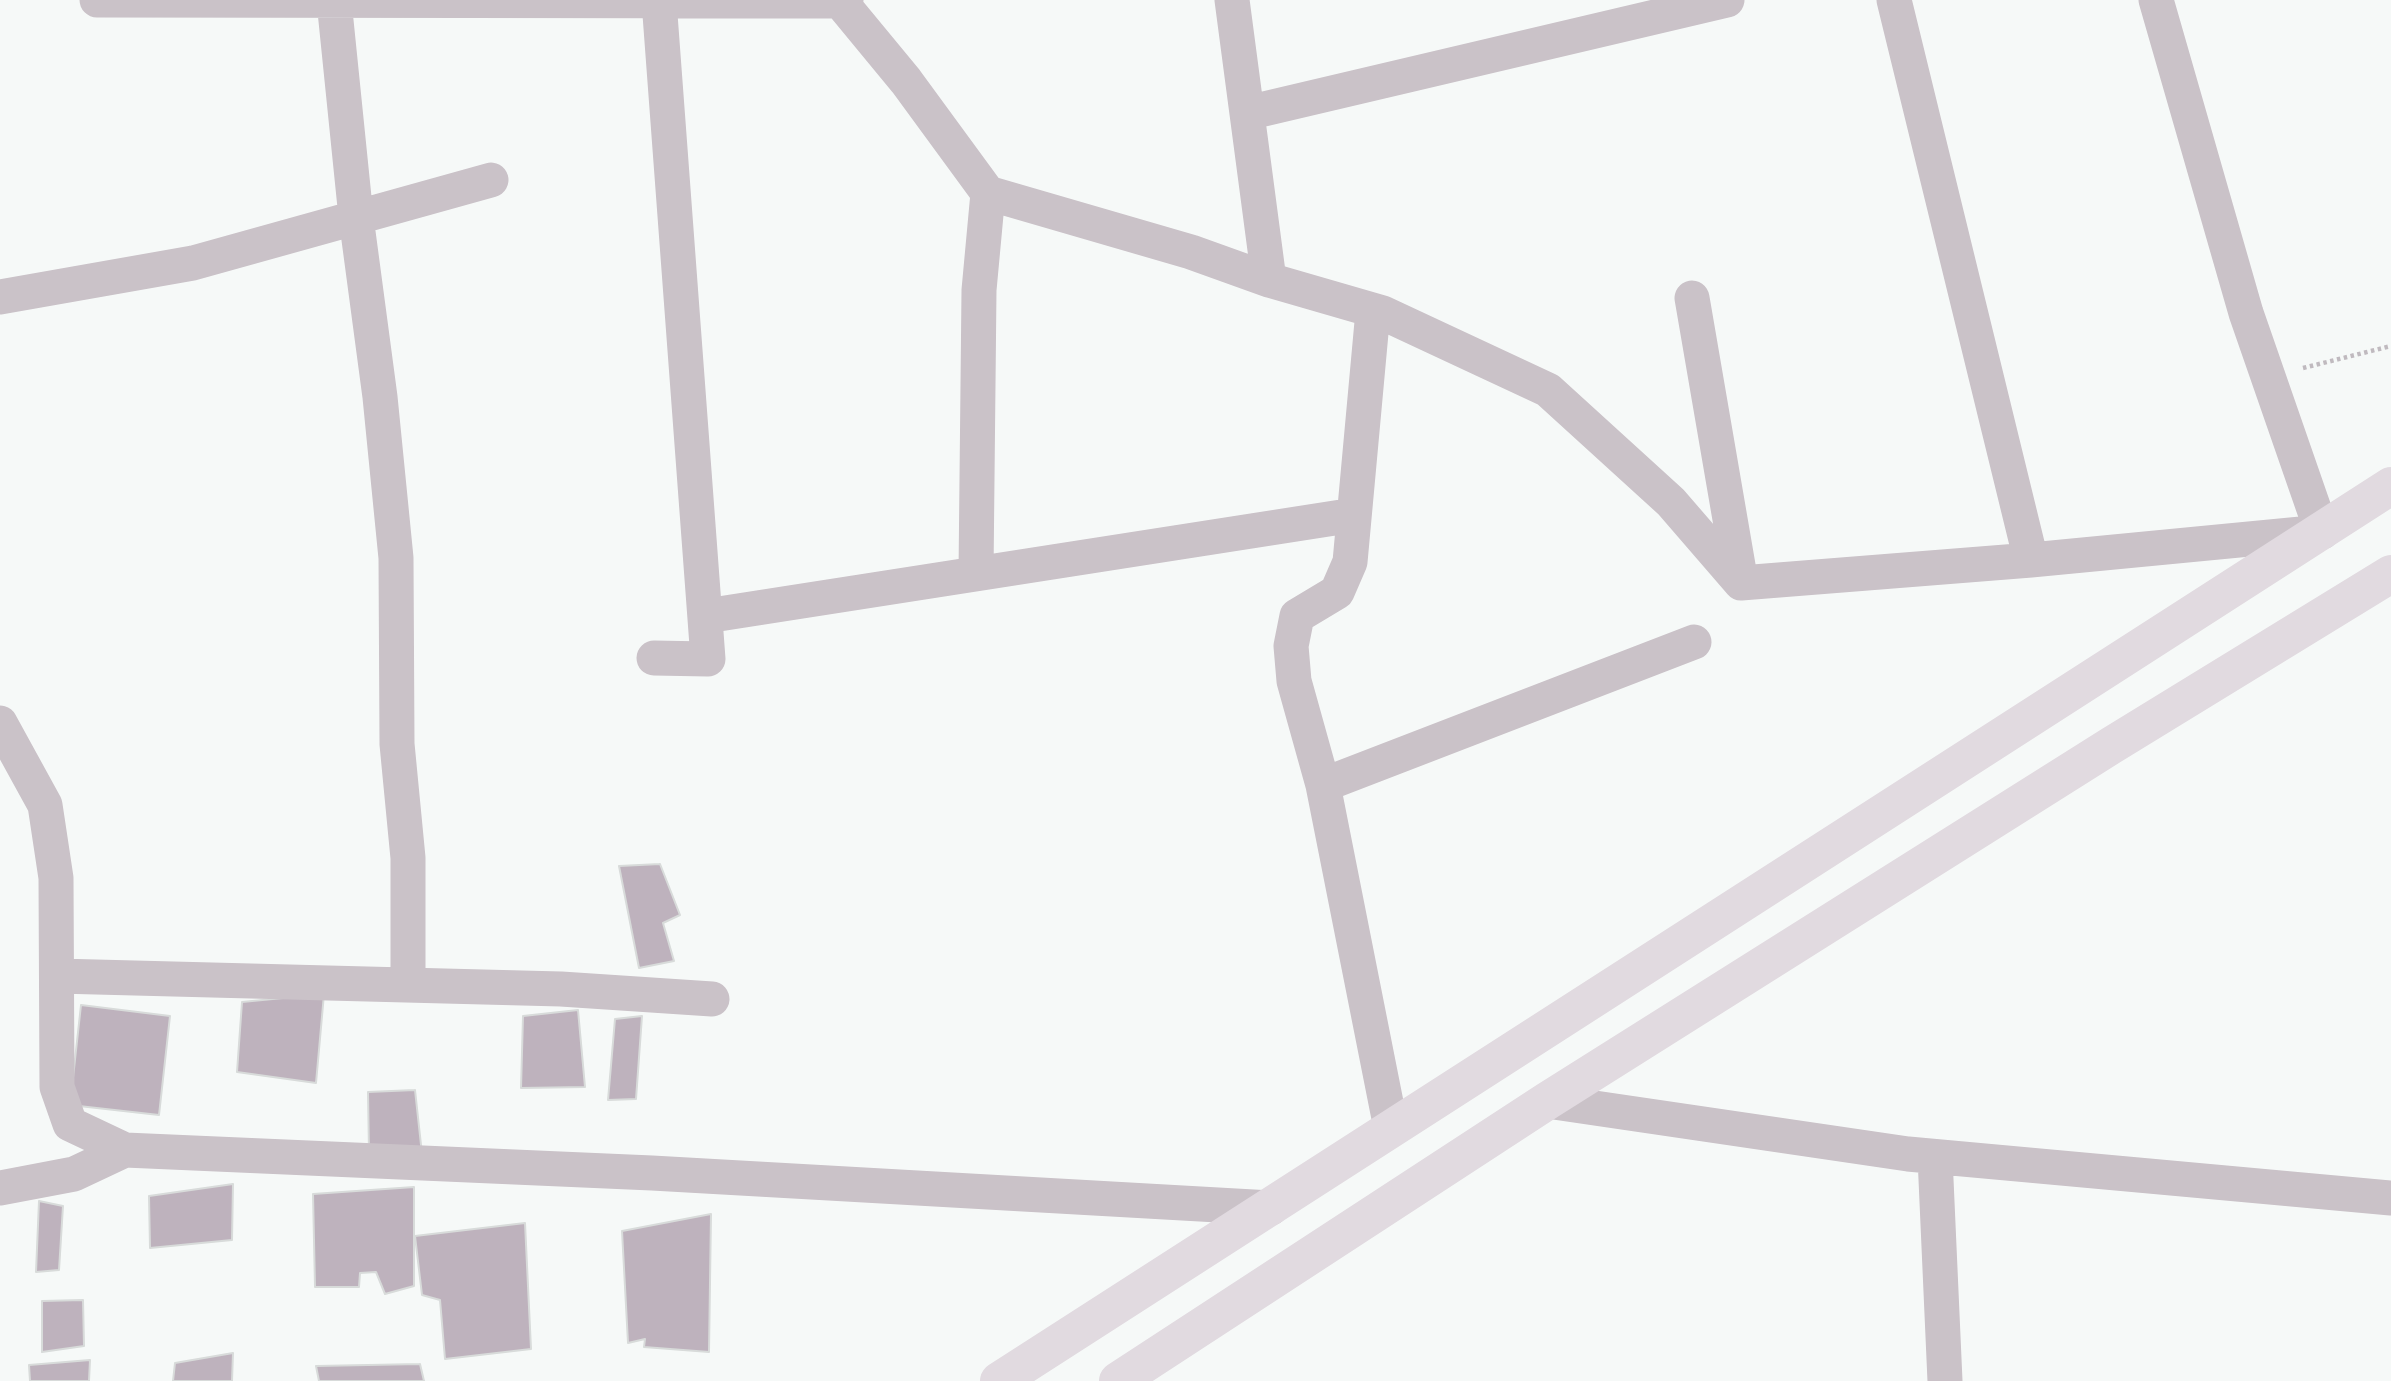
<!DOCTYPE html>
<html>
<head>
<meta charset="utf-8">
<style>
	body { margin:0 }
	canvas { display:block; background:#f6f9f8 }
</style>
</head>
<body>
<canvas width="2391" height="1381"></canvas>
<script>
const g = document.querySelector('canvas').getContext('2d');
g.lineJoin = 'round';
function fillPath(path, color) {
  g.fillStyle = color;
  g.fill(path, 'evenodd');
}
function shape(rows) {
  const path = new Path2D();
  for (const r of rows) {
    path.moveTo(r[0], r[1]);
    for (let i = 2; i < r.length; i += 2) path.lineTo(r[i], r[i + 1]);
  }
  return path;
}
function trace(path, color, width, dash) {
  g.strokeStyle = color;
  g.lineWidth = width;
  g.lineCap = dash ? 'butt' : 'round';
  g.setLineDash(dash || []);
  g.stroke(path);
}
const building = shape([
	[660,864,680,915,663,923,674,961,639,968,619,866,660,864],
	[324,994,316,1083,237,1072,242,1002,324,994],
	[81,1005,170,1016,159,1115,70,1105,81,1005],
	[578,1010,585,1087,521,1088,523,1016,578,1010],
	[642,1016,636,1099,608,1100,615,1019,642,1016],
	[415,1090,422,1154,369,1153,368,1092,415,1090],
	[233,1184,232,1240,150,1248,149,1196,233,1184],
	[414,1187,414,1286,385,1294,376,1272,360,1273,359,1287,315,1287,313,1194,414,1187],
	[39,1201,63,1206,59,1270,36,1272,39,1201],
	[711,1214,709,1352,644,1347,645,1339,628,1343,622,1231,711,1214],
	[525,1223,531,1349,445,1359,440,1300,422,1295,415,1236,525,1223],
	[83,1300,84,1346,42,1352,42,1301,83,1300],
	[233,1353,232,1381,173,1381,175,1363,233,1353],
	[90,1360,89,1381,30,1381,29,1365,90,1360],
	[420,1364,424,1381,319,1381,316,1366,420,1364]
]);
fillPath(building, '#beb2bd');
trace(building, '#d8dbda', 2);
trace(shape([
	[2303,368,2391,346]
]), '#c0babf', 4.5, [3.5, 3.5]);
trace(shape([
	[97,0,840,1],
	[846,0,840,1,906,81,988,193,1191,252,1269,280,1383,313,1548,390,1671,502,1741,583,2031,560,2322,532,2246,313,2156,0],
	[1232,0,1269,280],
	[1894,0,2031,560],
	[334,1,356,217,380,397,396,558,397,744,408,858,408,985],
	[1247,113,1727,0],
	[0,297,193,263,491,180],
	[1692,298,1741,583],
	[1373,311,1350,562,1337,592,1297,616,1291,646,1294,681,1323,785,1391,1128],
	[976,573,979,290,988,193],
	[706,616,1354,515],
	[654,658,708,659,659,1],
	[0,723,45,805,56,878,57,1087,70,1124,125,1150],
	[1323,785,1694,642],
	[57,976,561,989,712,999],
	[1547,1101,1908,1154,2391,1198],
	[1935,1157,1945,1381],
	[0,1188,74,1174,125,1150,652,1173,1271,1208]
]), '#cac2c8', 35);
trace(shape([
	[999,1381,2391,486],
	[1118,1381,1547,1101,2112,745,2391,574]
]), '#e1dae0', 38);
</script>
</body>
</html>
